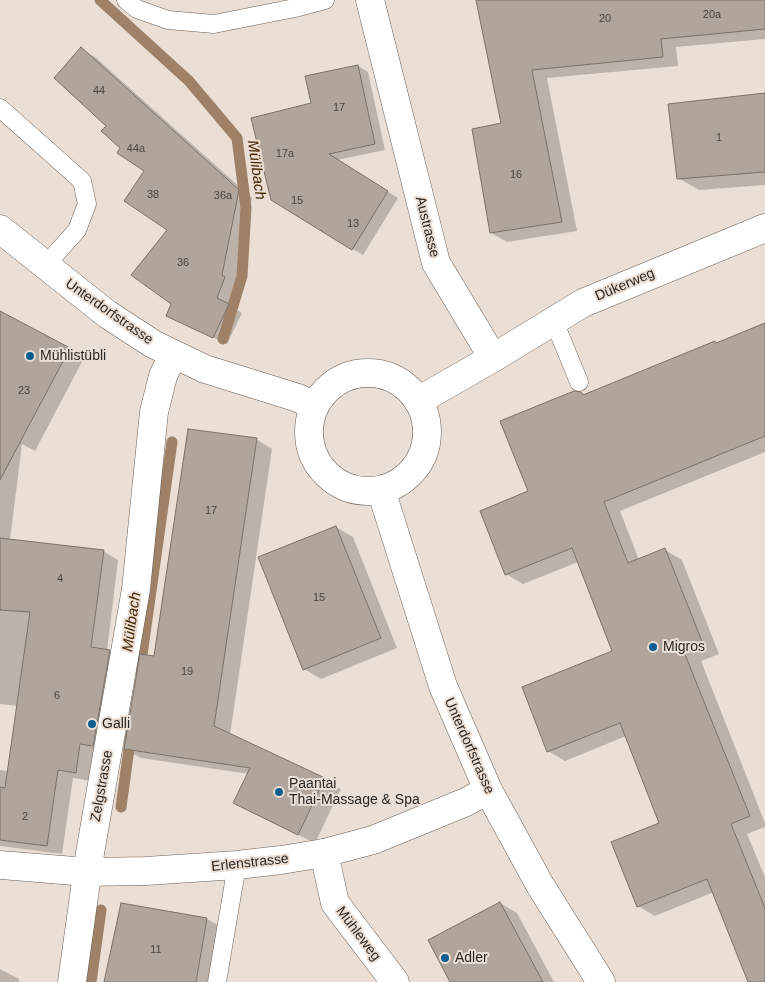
<!DOCTYPE html>
<html>
<head>
<meta charset="utf-8">
<style>
	body { margin:0 }
	canvas { display:block; background:#ebdfd5 }
</style>
</head>
<body>
<canvas width="765" height="982"></canvas>
<script>
const g = document.querySelector('canvas').getContext('2d');
g.lineJoin = 'round';
function fillPath(path, color) {
  g.fillStyle = color;
  g.fill(path, 'evenodd');
}
function shape(rows) {
  const path = new Path2D();
  for (const r of rows) {
    if (r.length === 3) {
      path.moveTo(r[0] + r[2], r[1]);
      path.arc(r[0], r[1], r[2], 0, 2 * Math.PI);
      continue;
    }
    path.moveTo(r[0], r[1]);
    for (let i = 2; i < r.length; i += 2) path.lineTo(r[i], r[i + 1]);
  }
  return path;
}
function trace(path, color, width, dash) {
  g.strokeStyle = color;
  g.lineWidth = width;
  g.lineCap = dash ? 'butt' : 'round';
  g.setLineDash(dash || []);
  g.stroke(path);
}
function drawText(font, color, halo, rows, align = 'center') {
  g.font = font + ' Helvetica,sans-serif';
  g.lineWidth = 4;
  g.setLineDash([]);
  g.textBaseline = 'middle';
  g.strokeStyle = halo;
  g.fillStyle = color;
  for (const [text, x, y, turn = 0] of rows) {
    g.save();
    g.translate(x, y);
    g.rotate((+turn || 0) * Math.PI / 180);
    g.textAlign = isNaN(turn) ? turn : align;
    if (halo) g.strokeText(text, 0, 0);
    g.fillText(text, 0, 0);
    g.restore();
  }
}
fillPath(shape([
	[553,0,765,0,765,39,676,47,678,66,547,78,577,231,507,242,491,233,503,124],
	[81,49,95,57,252,198,235,284,238,285,230,306,242,313,227,344,168,316,173,304,169,229,145,170,121,148,107,126],
	[358,66,368,72,385,150,337,160,398,198,363,255,272,199,312,104],
	[765,95,765,185,699,190,678,178],
	[0,312,84,358,35,451,22,444,10,540,103,551,118,560,107,651,124,660,91,781,73,778,62,854,0,846,0,770,8,771,18,706,0,704],
	[765,324,765,452,620,511,639,560,665,550,682,560,719,654,701,661,765,823,765,827,747,834,765,877,765,982,746,982,749,981,714,892,655,916,638,906,661,824,626,736,565,761,548,751,614,652,578,562,523,584,506,574,529,492,581,393,585,395],
	[256,439,272,449,230,735,341,789,315,843,251,812,249,774,141,758,125,749,155,658],
	[336,527,353,537,397,648,321,679,304,669],
	[500,903,517,913,554,982,451,982],
	[122,905,207,919,223,928,213,982,105,982],
	[0,969,19,979,19,982,0,982]
]), '#0003');
trace(shape([
	[100,0,189,81,237,138,246,208,242,276,223,339],
	[140,669,172,442],
	[121,807,131,734],
	[91,982,101,910]
]), '#9e8167', 11);
const building = shape([
	[476,0,765,0,765,29,661,39,663,57,532,70,562,222,490,233,472,129,501,123,476,0],
	[81,47,239,190,222,275,225,277,217,298,229,304,213,338,166,316,171,304,131,275,167,230,124,201,144,171,117,153,120,148,101,131,106,126,54,78,81,47],
	[358,65,375,144,329,154,388,191,352,250,271,200,251,118,311,103,305,76,358,65],
	[765,93,765,172,677,179,668,104,765,93],
	[0,311,70,348,0,480,0,311],
	[765,323,765,436,604,502,628,563,665,548,703,644,684,652,750,816,731,824,765,908,765,982,748,982,707,879,637,907,611,842,659,823,620,723,547,752,522,687,612,651,572,548,505,575,480,511,528,491,500,421,574,391,581,392,583,395,715,341,716,343,765,323],
	[188,429,257,438,214,726,325,778,298,835,233,803,250,768,124,749,140,654,154,656,188,429],
	[336,526,381,638,303,670,258,557,336,526],
	[0,538,104,550,91,647,110,650,93,746,80,744,76,773,58,770,47,846,0,840,0,787,5,788,30,612,0,610,0,538],
	[500,902,543,982,450,982,428,940,500,902],
	[121,903,207,918,196,982,104,982,121,903]
]);
fillPath(building, '#b0a49b');
trace(building, '#7b7167', 1);
const service = shape([
	[126,0,137,9,168,20,214,24,295,8,325,0],
	[0,108,82,181,87,204,77,230,45,266],
	[554,321,579,382],
	[217,982,237,865]
]);
const minor = shape([
	[370,0,436,263,493,358,418,401],
	[493,358,583,303,765,228],
	[324,853,335,903,395,982],
	[72,982,90,853,136,589,154,412,163,376,173,355]
]);
const tertiary = shape([
	[0,865,87,872,146,871,237,865,281,860,324,853,373,840,466,802,488,790]
]);
const secondary = shape([
	[0,229,107,314,153,344,205,369,295,397,315,405],
	[368,432,59],
	[381,490,443,686,488,790,540,885,601,982]
]);
trace(service, '#675d54', 19);
trace(minor, '#675d54', 29);
trace(tertiary, '#675d54', 29);
trace(secondary, '#675d54', 29);
trace(service, '#fff', 18);
trace(minor, '#fff', 28);
trace(tertiary, '#fff', 28);
trace(secondary, '#fff', 28);
for (const [x, y, r, color] of [
	[30,356,5,"#0b5e90"],
	[653,647,5,"#0b5e90"],
	[92,724,5,"#0b5e90"],
	[279,792,5,"#0b5e90"],
	[445,958,5,"#0b5e90"]
]) {
  const dot = new Path2D();
  dot.arc(x, y, r, 0, 2 * Math.PI);
  g.fillStyle = color;
  g.fill(dot);
  trace(dot, '#ebdfd5', 2);
}
drawText('11px', '#4c4641', null, [
	["20a",712,15],
	["20",605,19],
	["44",99,91],
	["17",339,108],
	["1",719,138],
	["44a",136,149],
	["17a",285,154],
	["16",516,175],
	["38",153,195],
	["36a",223,196],
	["15",297,201],
	["13",353,224],
	["36",183,263],
	["23",24,391],
	["17",211,511],
	["4",60,579],
	["15",319,598],
	["19",187,672],
	["6",57,696],
	["2",25,817],
	["11",156,950]
]);
drawText('14px', '#2b2623', '#ebdfd5', [
	["Austrasse",427,227,76],
	["Dükerweg",625,285,-23],
	["Unterdorfstrasse",109,312,35],
	["Unterdorfstrasse",469,746,66],
	["Zelgstrasse",102,786,-80],
	["Erlenstrasse",250,863,-6],
	["Mühleweg",358,934,53]
]);
drawText('14px', '#2b2623', '#ebdfd5', [
	["Mühlistübli",40,356],
	["Migros",663,647],
	["Galli",102,724],
	["Paantai",289,784],
	["Thai-Massage & Spa",289,800],
	["Adler",455,958]
], 'left');
drawText('italic 15px', '#452603', '#ebdfd5', [
	["Mülibach",256,170,82],
	["Mülibach",132,622,-82]
]);
</script>
</body>
</html>
